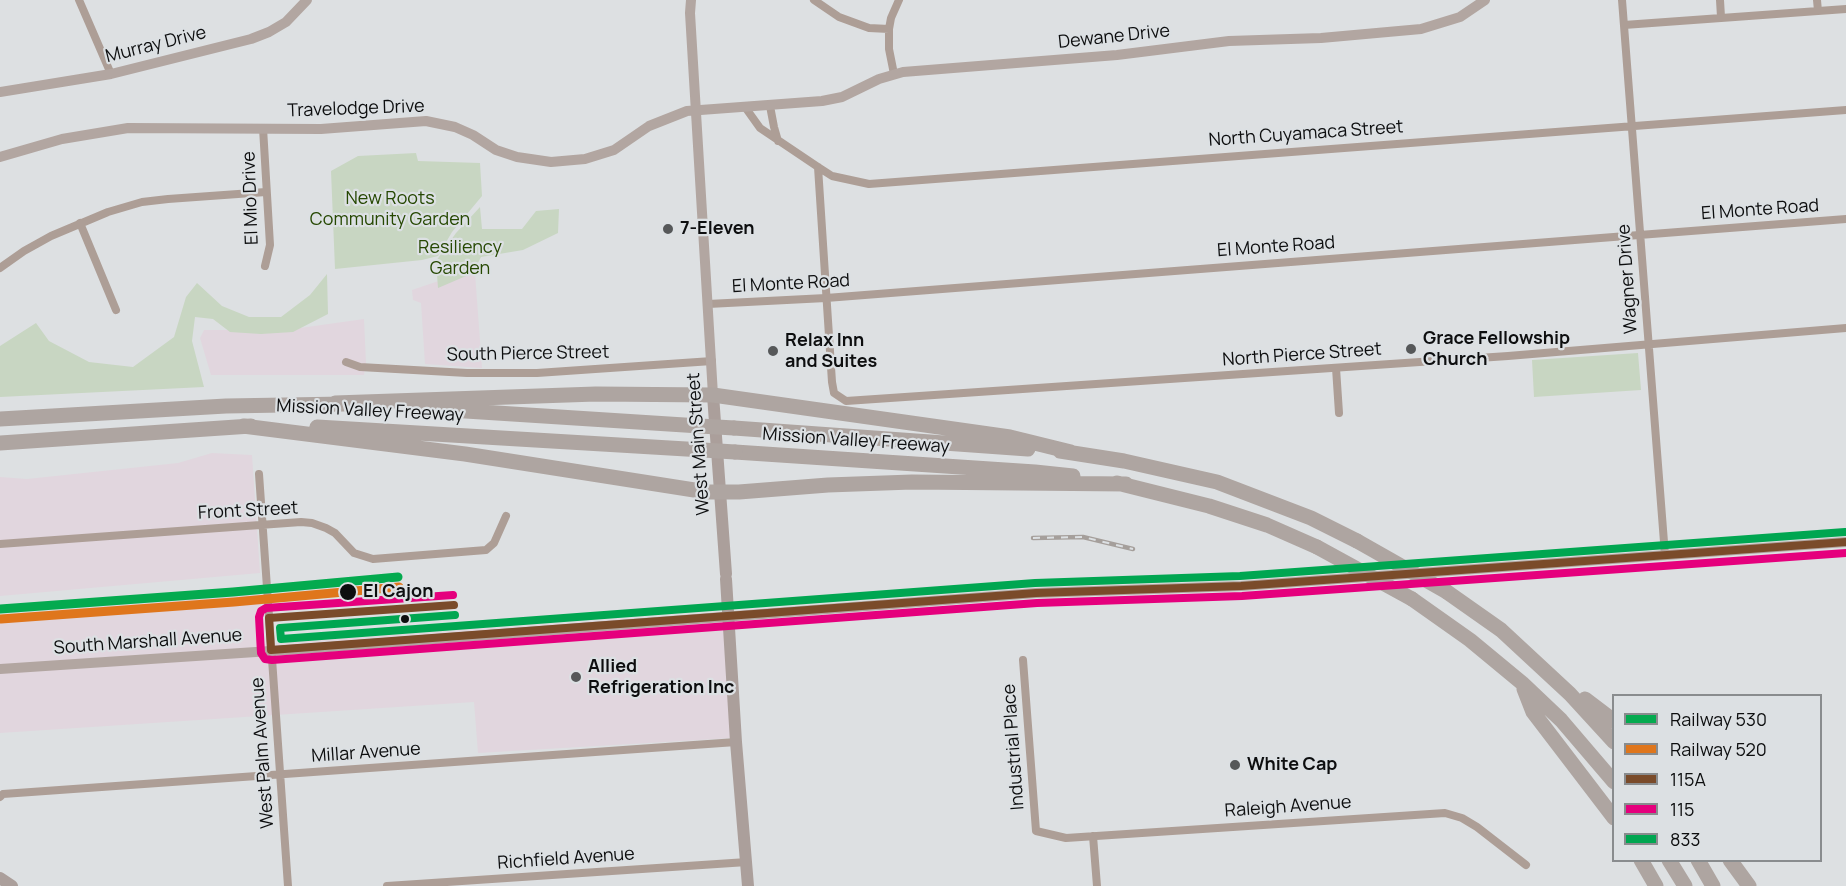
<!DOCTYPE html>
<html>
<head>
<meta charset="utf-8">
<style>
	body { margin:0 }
	#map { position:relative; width:1846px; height:886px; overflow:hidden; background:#dde0e2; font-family:Manrope,sans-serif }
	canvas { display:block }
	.legend { position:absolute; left:1612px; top:694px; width:210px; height:168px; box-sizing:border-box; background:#dce0e3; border:2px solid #898c8e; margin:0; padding:8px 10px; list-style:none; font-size:18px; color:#0d0e0f }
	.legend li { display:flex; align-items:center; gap:12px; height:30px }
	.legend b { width:30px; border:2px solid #898c8e }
</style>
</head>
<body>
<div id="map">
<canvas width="1846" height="886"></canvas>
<ul class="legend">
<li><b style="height:8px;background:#04aa4f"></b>Railway 530</li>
<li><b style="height:8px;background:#df761c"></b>Railway 520</li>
<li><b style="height:8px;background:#7a4b2a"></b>115A</li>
<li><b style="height:8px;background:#e5007d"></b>115</li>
<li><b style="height:8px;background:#00a651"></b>833</li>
</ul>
</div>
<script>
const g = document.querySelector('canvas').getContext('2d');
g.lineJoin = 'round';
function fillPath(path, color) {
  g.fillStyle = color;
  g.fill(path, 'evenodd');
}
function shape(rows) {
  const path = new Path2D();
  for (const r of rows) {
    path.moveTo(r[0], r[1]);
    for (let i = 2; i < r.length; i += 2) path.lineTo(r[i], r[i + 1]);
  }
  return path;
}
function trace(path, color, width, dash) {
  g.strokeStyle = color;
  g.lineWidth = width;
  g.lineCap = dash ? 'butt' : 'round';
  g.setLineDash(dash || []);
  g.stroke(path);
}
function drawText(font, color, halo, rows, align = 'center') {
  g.font = font + ' Manrope,sans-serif';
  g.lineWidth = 4.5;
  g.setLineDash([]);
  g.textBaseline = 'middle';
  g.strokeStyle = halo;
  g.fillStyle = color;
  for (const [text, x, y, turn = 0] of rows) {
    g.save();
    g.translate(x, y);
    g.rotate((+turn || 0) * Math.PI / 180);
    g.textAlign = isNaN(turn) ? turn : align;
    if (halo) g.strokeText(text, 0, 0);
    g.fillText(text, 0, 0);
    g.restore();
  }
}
fillPath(shape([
	[471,270,475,273,482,368,425,364,421,303,413,300,412,290],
	[364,319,366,363,364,375,211,375,200,338,204,330,286,330],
	[212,453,252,455,260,573,0,596,0,477,27,479,178,463],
	[260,594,264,644,723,612,733,738,478,753,474,702,0,733,0,615]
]), '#e1d6de');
fillPath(shape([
	[416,153,418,161,480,163,482,196,452,232,438,256,422,260,335,269,331,171,358,156],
	[480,207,482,229,522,229,536,211,559,209,558,233,523,250,481,257,473,273,438,288,436,261,456,233],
	[327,274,328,314,293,332,261,334,230,332,213,319,195,317,192,341,204,387,0,397,0,346,36,323,49,341,89,362,133,367,174,337,186,297,197,283,222,306,249,317,281,317,310,295],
	[1638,353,1641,390,1534,397,1532,360]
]), '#c8d6c2');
trace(shape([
	[79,0,111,74],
	[814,0,839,17,869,28,889,29],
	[1622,0,1665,555],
	[1720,0,1721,17],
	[1817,0,1818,11],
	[1624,25,1846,9],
	[894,74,889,49,889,29,891,18,899,0],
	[770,106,774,127,778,141],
	[745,107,760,128,818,167,832,176,869,184,1846,110],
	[263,128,270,245,265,266],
	[818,167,832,382,834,393,846,401,1508,356,1846,328],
	[80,223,116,310],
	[0,268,24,251,51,236,108,212,142,202,168,199,266,192],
	[708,304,826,298,1846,219],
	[346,362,360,367,467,373,537,373,712,361],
	[1336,368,1339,413],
	[259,474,288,886],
	[0,544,301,522,312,523,326,528,335,533,354,553,373,559,486,550,494,543,506,516],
	[1023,660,1036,831,1066,838,1445,813,1462,818,1477,827,1526,865],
	[0,797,3,794,736,742],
	[1093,836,1097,886],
	[387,886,747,862]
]), '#ad9e96', 8);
trace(shape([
	[691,0,690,13,713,395],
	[0,92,111,74,251,39,269,32,286,22,307,0],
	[0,157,62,139,128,128,321,129,426,121,455,127,473,135,496,150,517,157,551,162,585,159,614,150,649,126,687,111,822,101,842,97,879,79,903,72,1117,55,1229,41,1321,38,1421,29,1460,17,1485,0],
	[0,669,331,647,1036,593,1241,586,1846,542]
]), '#b2a6a1', 10);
trace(shape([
	[713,395,726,574],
	[726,579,736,742,748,886],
	[0,878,12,886]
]), '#ab9f9b', 12);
trace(shape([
	[335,403,596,394,713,395,1010,437,1071,452],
	[419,408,700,426],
	[0,419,226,406,344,404],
	[243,426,465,454,707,492,739,492,828,485,912,482,1126,484],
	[317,427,703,450],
	[734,428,1028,449],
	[0,443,251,426],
	[1060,451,1124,461,1217,482,1311,518,1357,541],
	[735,452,1035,472,1073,476],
	[1117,483,1209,506,1267,525,1317,547],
	[1447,592,1501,630,1570,694,1614,742],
	[1412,599,1470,640,1522,683,1561,720,1614,782],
	[1524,689,1533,712,1614,818],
	[1585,699,1614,721],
	[1641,860,1656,886],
	[1669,860,1685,886],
	[1698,860,1713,886],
	[1730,860,1749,886]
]), '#aea5a1', 15);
const rail = shape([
	[1033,538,1083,537,1133,549]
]);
trace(rail, '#a59f9b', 4.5);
trace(rail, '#dce0e3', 2, [7]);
trace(shape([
	[700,426,734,428],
	[703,450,735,452],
	[1357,541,1447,592],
	[1317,547,1412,599]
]), '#aea5a1', 15);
trace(shape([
	[454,605,269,618,271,650,1036,593,1241,586,1846,542]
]), '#7a4b2a', 8);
trace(shape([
	[453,595,266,608,261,611,259,617,261,653,265,659,272,660,1037,603,1242,596,1846,553]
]), '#e5007d', 8);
trace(shape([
	[455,615,280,628,281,639,1035,583,1240,576,1845,532]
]), '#00a651', 8);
trace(shape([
	[0,609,233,592,398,577]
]), '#04aa4f', 9);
trace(shape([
	[1,619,234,602,399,587]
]), '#df761c', 9);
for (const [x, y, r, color] of [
	[668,229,6,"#565859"],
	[1411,349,6,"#565859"],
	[773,351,6,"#565859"],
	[348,592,9,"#0d0e0f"],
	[405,619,5,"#0d0e0f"],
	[576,677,6,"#565859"],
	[1235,765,6,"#565859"]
]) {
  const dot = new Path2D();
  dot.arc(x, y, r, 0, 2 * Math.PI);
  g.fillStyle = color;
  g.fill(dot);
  trace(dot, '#dce0e3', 2);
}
drawText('18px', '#0d0e0f', '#dce0e3', [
	["Dewane Drive",1114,37,-6],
	["Murray Drive",156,45,-14],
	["Travelodge Drive",356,109,-2],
	["North Cuyamaca Street",1306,134,-4],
	["El Mio Drive",251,198,-92],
	["El Monte Road",1760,210,-4],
	["El Monte Road",1276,247,-4],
	["Wagner Drive",1628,279,-94],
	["El Monte Road",791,284,-3],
	["South Pierce Street",528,354,-1],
	["North Pierce Street",1302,355,-4],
	["Mission Valley Freeway",370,411,3],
	["Mission Valley Freeway",856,441,4],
	["West Main Street",699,444,-94],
	["Front Street",248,511,-3],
	["South Marshall Avenue",148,642,-4],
	["Industrial Place",1014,747,-94],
	["West Palm Avenue",263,753,-94],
	["Millar Avenue",366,753,-4],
	["Raleigh Avenue",1288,807,-4],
	["Richfield Avenue",566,859,-4]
]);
drawText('18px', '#264802', '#dce0e3', [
	["New Roots",390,199],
	["Community Garden",390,220],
	["Resiliency",460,248],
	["Garden",460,269]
]);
drawText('bold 18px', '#0d0e0f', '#dce0e3', [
	["7-Eleven",680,229],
	["Grace Fellowship",1423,339],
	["Church",1423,360],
	["Relax Inn",785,341],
	["and Suites",785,362],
	["Allied",588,667],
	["Refrigeration Inc",588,688],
	["White Cap",1247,765]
], 'left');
drawText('bold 18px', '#0d0e0f', '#dce0e3', [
	["El Cajon",363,592]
], 'left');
</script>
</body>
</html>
